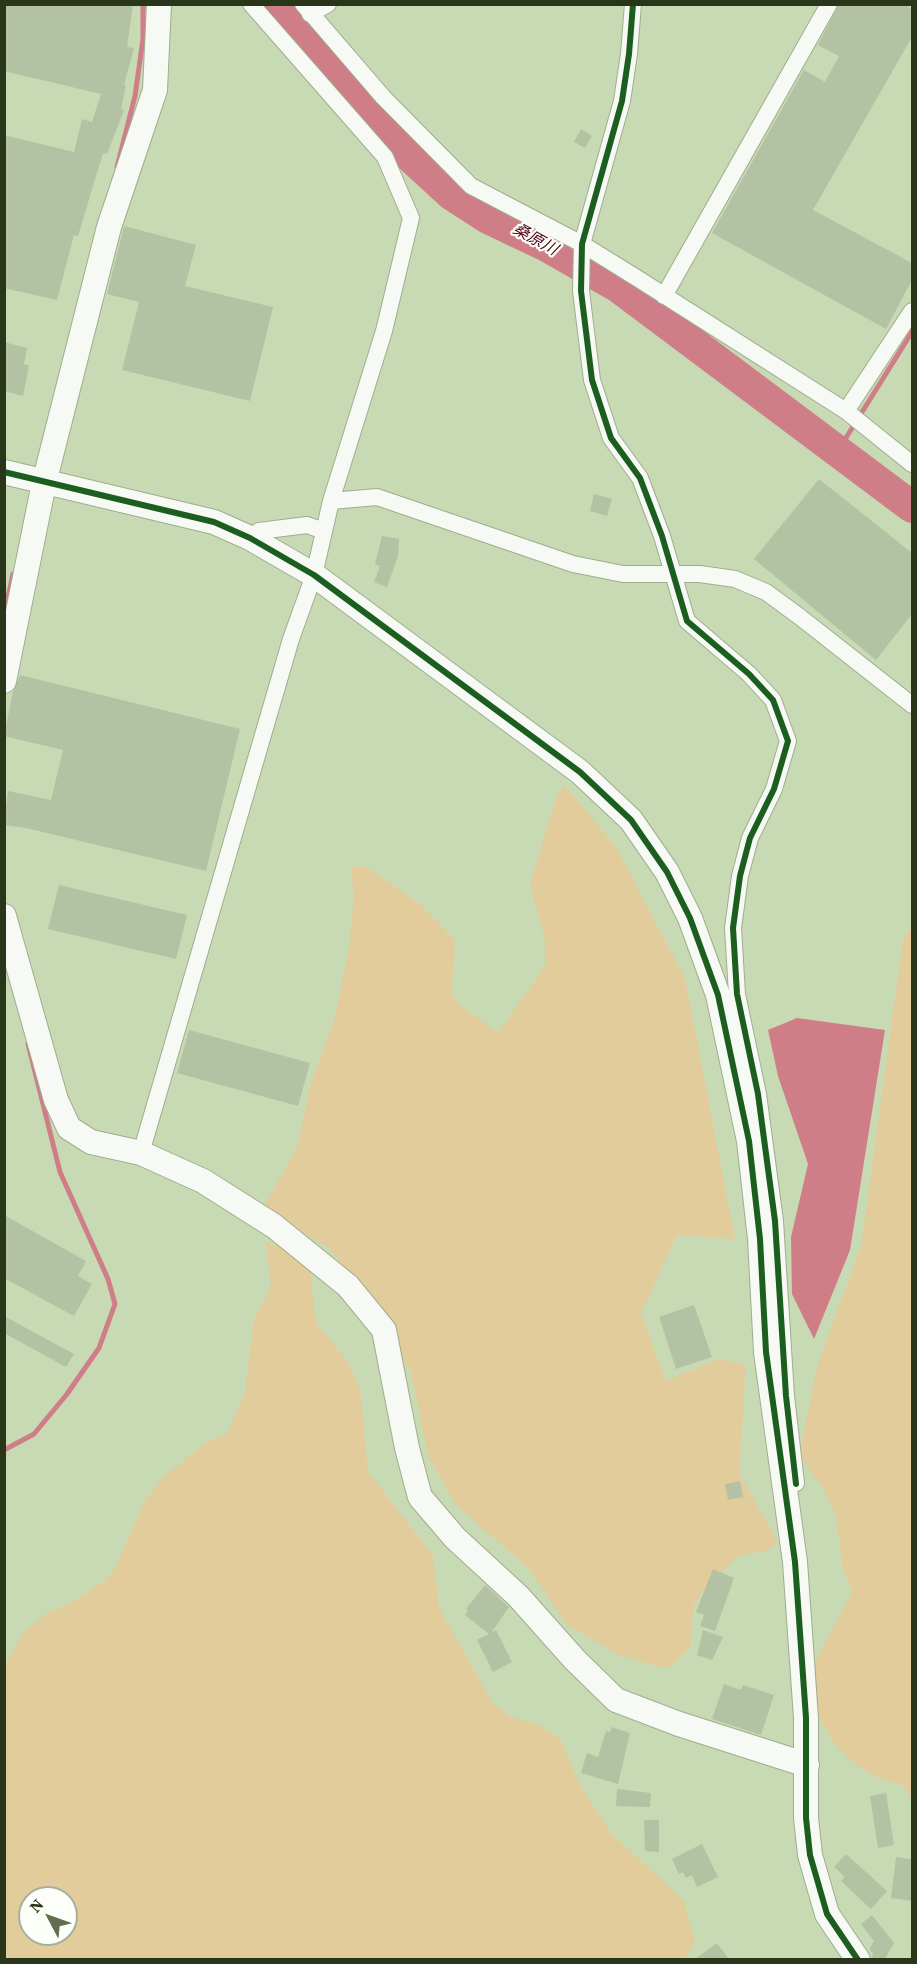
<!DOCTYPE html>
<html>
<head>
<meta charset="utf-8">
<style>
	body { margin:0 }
	#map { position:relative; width:917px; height:1964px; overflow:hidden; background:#c8dab3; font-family:"Source Serif 4",serif }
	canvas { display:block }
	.frame { position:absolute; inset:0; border:6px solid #29361a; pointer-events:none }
	.north { position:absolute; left:18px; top:1886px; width:60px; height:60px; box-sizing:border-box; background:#fbfff8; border:2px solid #a7af9f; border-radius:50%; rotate:311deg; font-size:16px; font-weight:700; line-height:24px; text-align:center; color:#29361a }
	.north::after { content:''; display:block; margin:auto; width:21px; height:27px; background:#616f50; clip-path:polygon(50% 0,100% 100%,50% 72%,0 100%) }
</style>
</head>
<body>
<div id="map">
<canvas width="917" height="1964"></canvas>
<div class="frame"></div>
<div class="north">N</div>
</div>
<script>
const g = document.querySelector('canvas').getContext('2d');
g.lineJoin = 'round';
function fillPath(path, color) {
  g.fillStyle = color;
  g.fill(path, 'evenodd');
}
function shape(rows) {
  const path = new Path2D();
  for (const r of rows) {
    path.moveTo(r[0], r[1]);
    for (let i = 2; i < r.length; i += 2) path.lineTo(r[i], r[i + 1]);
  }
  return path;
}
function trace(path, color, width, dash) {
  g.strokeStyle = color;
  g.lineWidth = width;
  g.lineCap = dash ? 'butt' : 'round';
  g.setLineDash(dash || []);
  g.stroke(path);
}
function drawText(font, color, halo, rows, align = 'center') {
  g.font = font + ' "Source Serif 4","Noto Sans JP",serif';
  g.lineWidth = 4.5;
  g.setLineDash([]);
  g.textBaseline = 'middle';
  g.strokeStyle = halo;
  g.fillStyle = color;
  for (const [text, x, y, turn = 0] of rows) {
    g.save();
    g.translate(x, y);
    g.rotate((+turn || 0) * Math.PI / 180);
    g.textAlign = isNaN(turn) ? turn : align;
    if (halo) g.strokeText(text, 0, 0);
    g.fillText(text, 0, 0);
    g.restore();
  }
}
fillPath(shape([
	[564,785,616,847,685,978,735,1239,677,1235,641,1313,666,1381,719,1359,746,1365,739,1473,778,1542,768,1550,739,1556,701,1593,694,1605,690,1648,670,1667,656,1666,617,1654,567,1625,529,1569,456,1505,428,1456,411,1372,355,1281,330,1249,263,1208,298,1146,310,1086,334,1021,349,948,354,893,350,868,363,865,386,880,419,903,455,940,452,994,460,1005,498,1033,545,966,545,940,530,884,556,798],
	[912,927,912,1798,902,1785,875,1777,853,1762,835,1744,820,1719,812,1692,815,1662,852,1592,843,1568,835,1513,823,1488,799,1455,818,1363,861,1247,903,939],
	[266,1242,302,1255,310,1267,316,1323,349,1363,360,1389,368,1472,433,1555,439,1608,492,1702,513,1718,538,1724,560,1738,580,1785,611,1833,684,1901,695,1941,685,1960,5,1960,5,1666,22,1634,46,1613,71,1603,104,1581,114,1570,146,1499,164,1477,205,1443,227,1434,245,1393,254,1320,271,1285],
	[30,1898,66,1898,66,1934,30,1934]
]), '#e2cc9b');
fillPath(shape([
	[797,1018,885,1030,850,1250,814,1339,792,1294,791,1237,808,1164,778,1076,768,1030]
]), '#cf7e87');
trace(shape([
	[117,167,135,96,143,39,143,4],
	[839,449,912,332],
	[4,616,13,574],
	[4,1450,34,1434,67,1394,99,1348,115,1304,108,1279,60,1172,28,1044]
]), '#cf7e87', 5);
trace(shape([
	[274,4,390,138,451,194,488,218,547,246,617,286,912,507]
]), '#cf7e87', 32);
fillPath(shape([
	[4,4,133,4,127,47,134,48,124,85,126,85,121,109,124,110,107,154,103,153,78,236,74,235,57,300,4,288,4,135,74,152,82,119,92,122,101,94,4,71],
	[839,4,904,4,912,9,912,37,813,210,912,263,912,280,886,329,712,233,804,70,825,82,839,56,818,45],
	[581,129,592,136,585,148,574,142],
	[124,226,196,245,185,286,273,307,250,401,122,370,139,302,107,294],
	[4,342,27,348,24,364,29,366,23,396,4,391],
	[819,479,912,553,912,614,876,660,754,559],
	[594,494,612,499,607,516,590,511],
	[382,536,399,539,398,556,387,587,374,582,380,566,375,564],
	[20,675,240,729,206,871,26,828,4,825,8,791,51,800,63,750,4,736,13,692],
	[59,885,187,915,176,959,48,929],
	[189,1030,310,1063,298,1106,177,1073],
	[4,1215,86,1261,78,1276,92,1284,74,1316,4,1278],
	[694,1305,712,1357,676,1369,659,1317],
	[4,1316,74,1354,66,1367,4,1333],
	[740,1481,743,1497,728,1500,725,1484],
	[713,1569,734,1578,715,1631,700,1626,704,1615,696,1612],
	[485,1585,509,1607,491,1633,496,1630,512,1662,493,1672,477,1640,489,1634,465,1615,468,1610,466,1609],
	[703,1630,723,1637,712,1660,697,1655],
	[724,1684,741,1690,743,1685,774,1695,761,1735,712,1719],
	[612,1727,630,1733,618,1784,581,1773,587,1753,598,1757,606,1731,610,1732],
	[617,1789,651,1793,650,1807,616,1806],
	[886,1793,894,1845,878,1848,870,1796],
	[644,1820,659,1820,659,1852,645,1851],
	[702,1844,718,1877,697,1887,692,1875,686,1878,683,1872,679,1874,672,1859],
	[846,1854,887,1891,871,1909,841,1881,845,1877,834,1867],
	[896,1857,912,1859,912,1901,891,1898],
	[872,1915,894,1943,885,1959,872,1959,873,1953,869,1950,874,1941,861,1924],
	[717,1943,729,1959,695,1959]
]), '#b3c2a2');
const street = shape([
	[303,4,383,97,471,186,582,244,640,280,846,411,912,464],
	[633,4,629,54,622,101,582,244,581,291,592,380,611,438,640,478,662,536,687,621,749,674,773,700,788,741,774,789,750,838,740,876,733,928,737,994,758,1094,775,1221,786,1396,796,1483],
	[310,14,328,4],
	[664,296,829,4],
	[846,411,912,311],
	[331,501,377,497,573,564,623,574,700,574,735,579,766,592,800,617,912,705],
	[250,538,259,531,307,525,324,531],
	[141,1153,291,639,314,575,331,501,384,331,411,218,385,157,251,4]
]);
const secondary = shape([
	[4,472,214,522,250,538,314,575,580,772,631,820,667,872,690,918,718,995,749,1141,760,1239,766,1352,795,1562,806,1718,806,1818,810,1855,827,1914,858,1960],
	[4,681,44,483,109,227,155,90,159,4],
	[4,916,56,1100,69,1128,91,1142,141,1153,203,1181,274,1226,348,1286,384,1330,407,1448,420,1497,455,1538,518,1596,575,1660,616,1700,679,1724,807,1765]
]);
trace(street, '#9fad8f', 18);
trace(secondary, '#9fad8f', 26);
trace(street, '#f7f9f4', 16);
trace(secondary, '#f7f9f4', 24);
trace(shape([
	[633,4,629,54,622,101,582,244,581,291,592,380,611,438,640,478,662,536,687,621,749,674,773,700,788,741,774,789,750,838,740,876,733,928,737,994,758,1094,775,1221,786,1396,796,1484],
	[4,472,214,522,250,538,314,575,580,772,631,820,667,872,690,918,718,995,749,1141,760,1239,766,1352,795,1562,806,1718,806,1818,810,1855,827,1914,858,1960]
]), '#1b5e20', 6);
drawText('italic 16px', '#570722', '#fbfff8', [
	["桑原川",535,240,29]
]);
</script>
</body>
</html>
